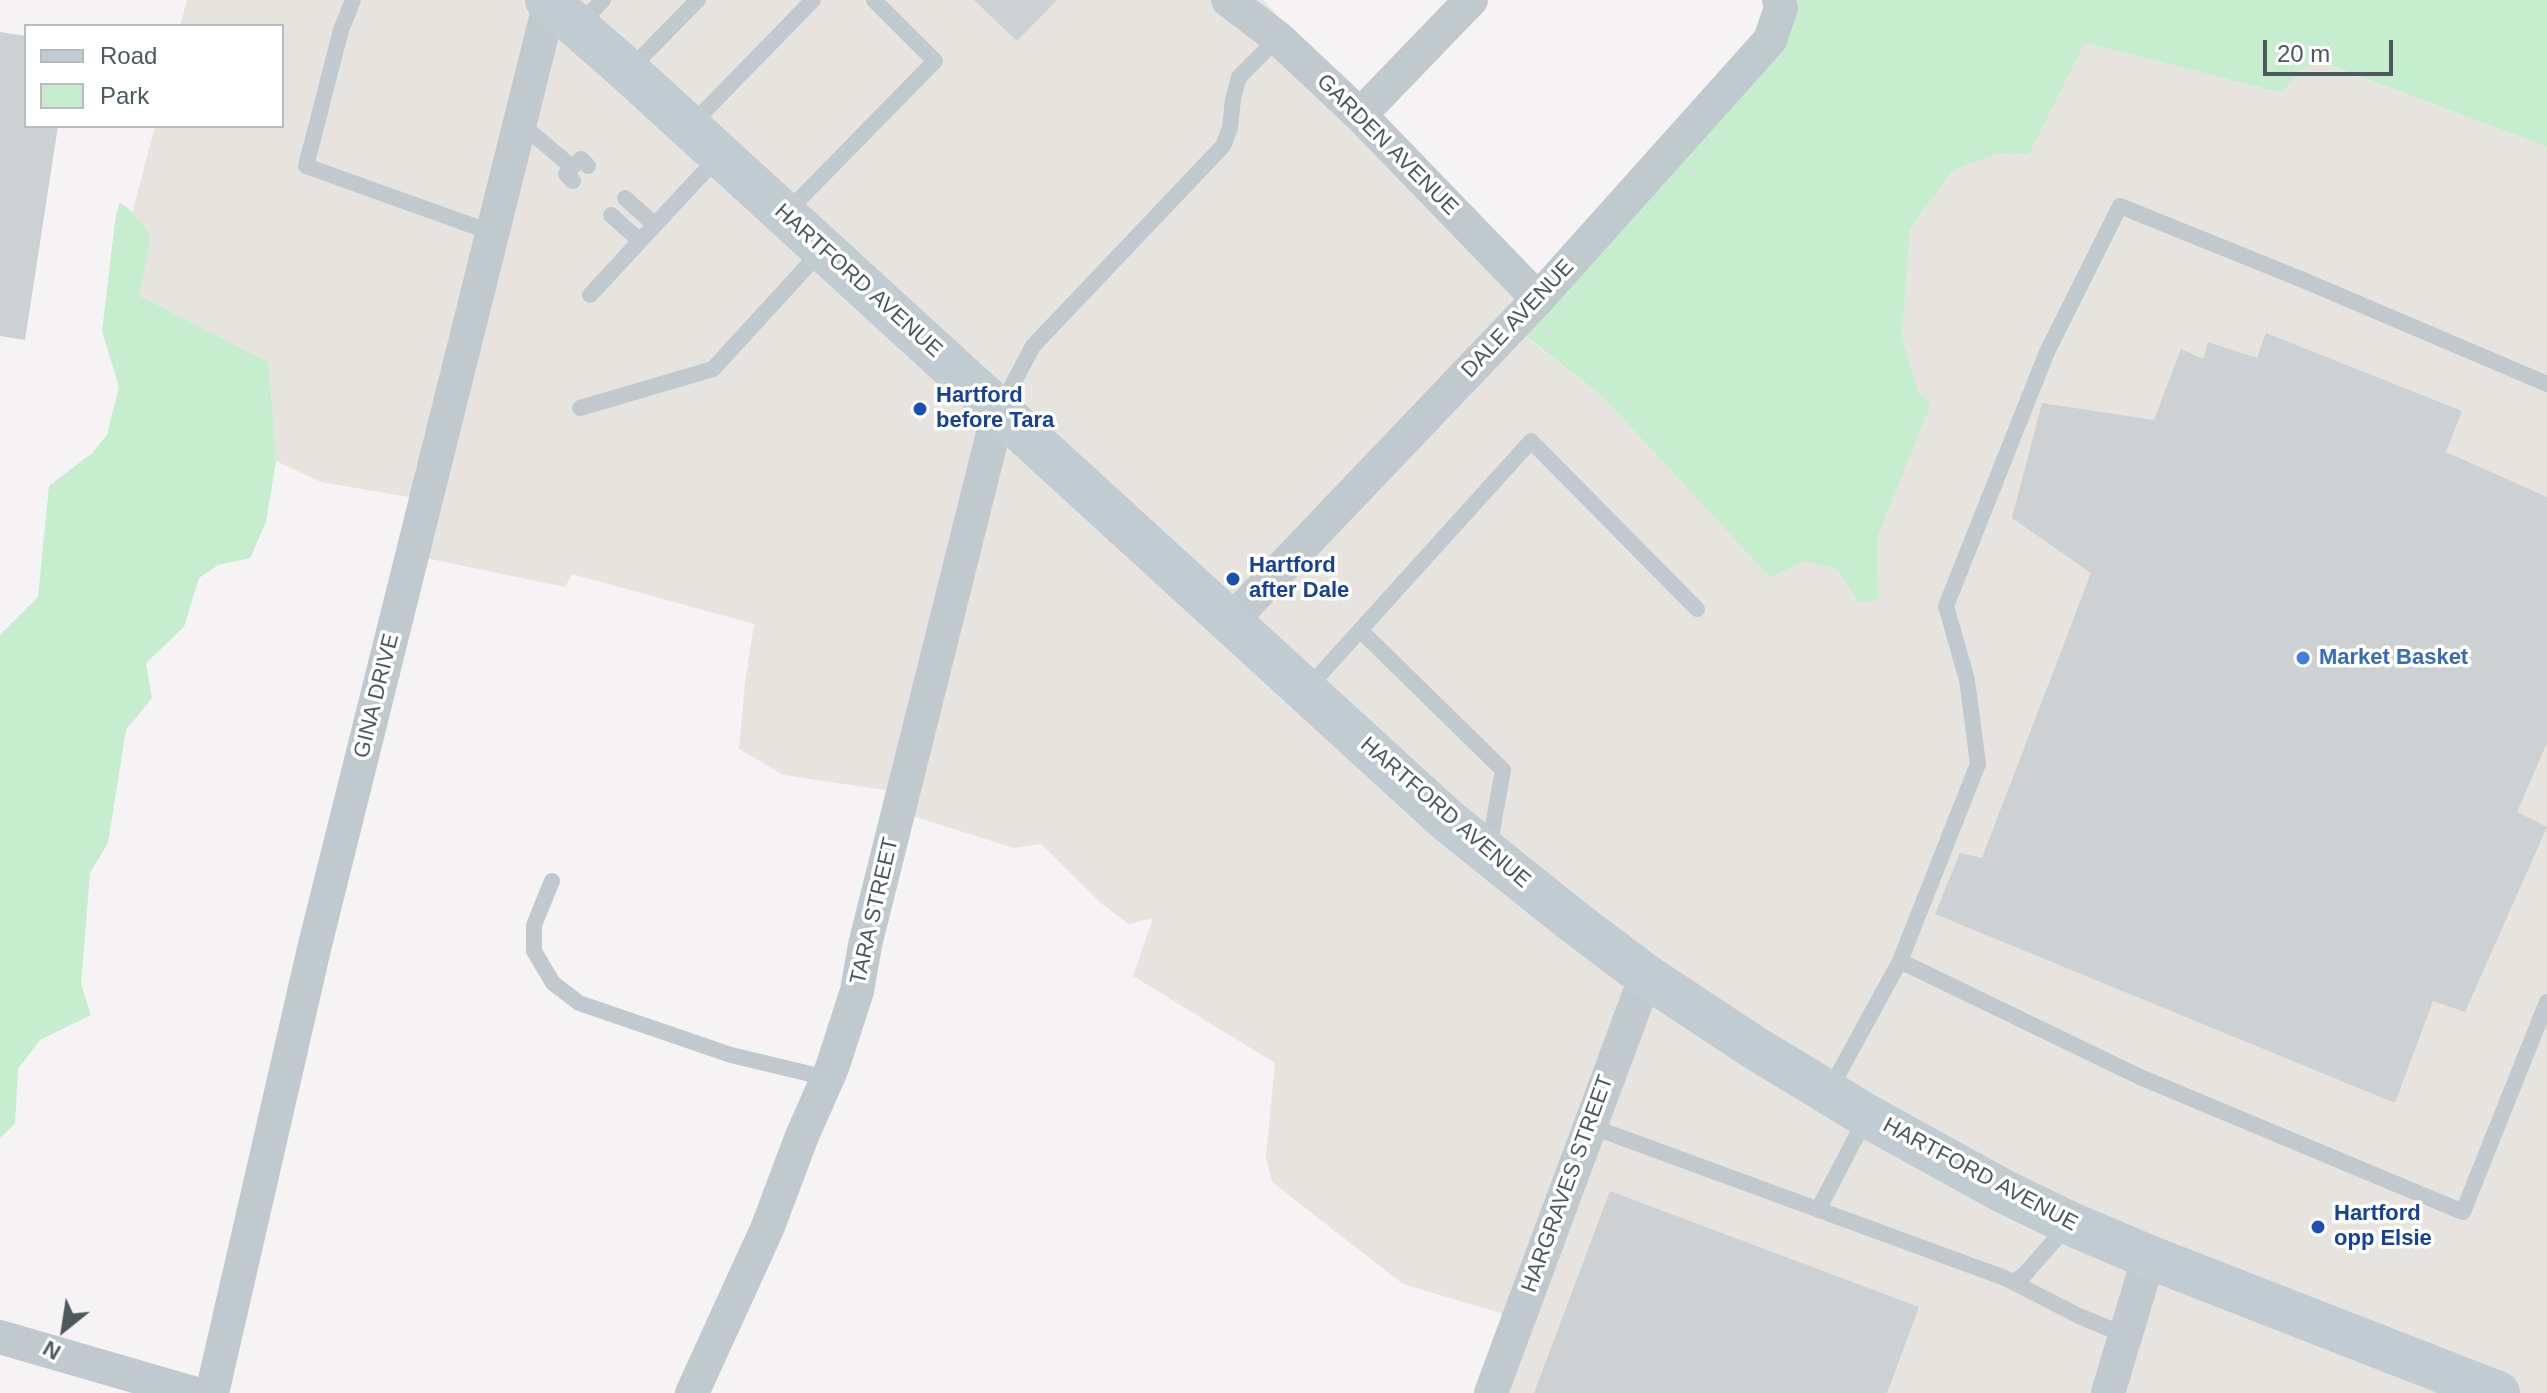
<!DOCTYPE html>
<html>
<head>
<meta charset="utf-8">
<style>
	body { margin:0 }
	#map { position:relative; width:2547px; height:1393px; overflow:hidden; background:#f5f3f3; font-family:Helvetica,sans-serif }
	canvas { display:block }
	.legend { position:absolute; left:24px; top:24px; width:260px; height:104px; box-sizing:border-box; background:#fff; border:2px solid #b7bdbf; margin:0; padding:10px 14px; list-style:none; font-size:24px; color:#4c595f }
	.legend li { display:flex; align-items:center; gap:16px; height:40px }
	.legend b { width:40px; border:2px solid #b7bdbf }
	.north { position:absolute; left:24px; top:1289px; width:80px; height:80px; -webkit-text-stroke:6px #fff; paint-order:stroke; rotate:210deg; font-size:22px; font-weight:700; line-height:32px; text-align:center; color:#4c595f }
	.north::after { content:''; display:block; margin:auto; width:28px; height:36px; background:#4c595f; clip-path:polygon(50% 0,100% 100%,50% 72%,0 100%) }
	.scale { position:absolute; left:2263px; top:40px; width:130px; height:36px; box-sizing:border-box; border:4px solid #4c595f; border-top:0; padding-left:10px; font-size:24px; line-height:28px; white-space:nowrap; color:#4c595f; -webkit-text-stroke:6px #fff; paint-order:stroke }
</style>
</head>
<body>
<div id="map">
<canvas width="2547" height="1393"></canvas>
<ul class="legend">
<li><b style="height:10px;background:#c1ccd2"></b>Road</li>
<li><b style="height:22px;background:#c7edcf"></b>Park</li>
</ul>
<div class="north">N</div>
<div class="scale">20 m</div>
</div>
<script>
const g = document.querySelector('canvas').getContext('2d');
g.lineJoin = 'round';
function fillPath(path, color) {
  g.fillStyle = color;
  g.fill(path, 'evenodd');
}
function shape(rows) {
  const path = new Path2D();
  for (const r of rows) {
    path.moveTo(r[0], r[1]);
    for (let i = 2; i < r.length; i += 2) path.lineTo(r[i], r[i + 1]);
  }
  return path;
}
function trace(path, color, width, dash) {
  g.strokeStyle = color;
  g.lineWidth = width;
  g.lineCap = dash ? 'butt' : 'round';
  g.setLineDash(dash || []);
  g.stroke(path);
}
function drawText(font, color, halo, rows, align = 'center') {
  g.font = font + ' Helvetica,sans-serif';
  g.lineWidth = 7;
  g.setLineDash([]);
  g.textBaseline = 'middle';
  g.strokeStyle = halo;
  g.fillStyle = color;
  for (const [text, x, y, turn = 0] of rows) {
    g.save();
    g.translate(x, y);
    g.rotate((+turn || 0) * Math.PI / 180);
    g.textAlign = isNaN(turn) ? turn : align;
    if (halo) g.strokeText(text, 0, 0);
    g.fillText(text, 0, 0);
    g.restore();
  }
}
fillPath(shape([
	[187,0,1263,0,1513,267,1529,281,1505,321,1602,396,1770,578,1805,561,1838,570,1858,601,1879,600,1878,536,1929,406,1918,390,1902,337,1910,229,1952,171,1999,153,2029,155,2085,43,2280,93,2305,67,2322,63,2547,147,2547,1393,1489,1393,1510,1316,1403,1284,1272,1182,1266,1157,1275,1063,1133,976,1153,918,1129,924,1102,904,1041,844,1014,848,903,813,891,791,784,775,739,749,745,684,754,624,572,574,565,587,416,556,415,498,321,482,276,461,269,362,140,296,151,235,132,214,155,126,282,126,282,26,180,26]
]), '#e7e3df');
fillPath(shape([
	[1793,0,2547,0,2547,147,2323,63,2305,67,2281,93,2085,43,2029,155,1999,153,1952,171,1910,229,1902,337,1918,390,1930,406,1878,536,1879,600,1858,602,1838,570,1805,561,1770,578,1602,396,1505,320,1540,278],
	[120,203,129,209,151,235,140,296,269,362,276,461,266,522,250,558,218,565,199,578,184,627,146,663,152,698,126,730,108,843,90,873,81,984,91,1015,40,1040,18,1069,15,1124,0,1138,0,635,38,597,49,486,92,453,107,435,119,387,102,331,116,214]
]), '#c7edcf');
fillPath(shape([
	[974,0,1057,0,1017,41],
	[0,32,26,36,26,126,58,126,25,340,0,336],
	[2266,333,2462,411,2446,452,2547,497,2547,743,2517,812,2547,827,2465,1012,2433,1001,2395,1103,1935,914,1960,853,1982,858,2091,573,2012,518,2042,403,2154,420,2181,349,2203,359,2208,342,2257,358],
	[1610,1191,1919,1307,1887,1393,1534,1393]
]), '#cdd1d4');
trace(shape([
	[353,0,341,30,306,166,493,233],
	[578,26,603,0],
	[629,70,698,0],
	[520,123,572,167,566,174,573,181],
	[691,125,813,0],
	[572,167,581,159,588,166],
	[625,198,655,225],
	[786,213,935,61,874,0],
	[611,215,640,241,718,157],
	[590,295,640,241],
	[580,408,713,369,821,251],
	[1000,408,1033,346,1223,146,1230,128,1233,99,1239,77,1278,38],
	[1360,630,1503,770,1489,848],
	[1306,690,1531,441,1697,609],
	[552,881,534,925,534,951,553,983,579,1003,731,1055,827,1078],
	[1900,961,2140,1077,2463,1212,2547,1002],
	[1829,1091,1900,961,1978,764,1967,680,1946,606,2047,352,2120,206,2303,280,2547,384],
	[1590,1126,2005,1278,2079,1316,2125,1335],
	[1818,1210,1867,1116],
	[2014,1282,2025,1274,2068,1225]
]), '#c0c9ce', 16);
trace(shape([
	[1228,0,1278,38,1360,115,1538,299],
	[1360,115,1471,0],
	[1229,623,1538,299,1770,40,1781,8,1779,0],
	[0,1337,193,1393],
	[212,1393,314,949,550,2],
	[692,1393,767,1229,802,1136,832,1068,857,991,865,945,999,409],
	[1491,1393,1646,976],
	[2108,1393,2149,1257]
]), '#c0c9ce', 34);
trace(shape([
	[547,0,628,71,1447,820,1573,921,1646,976,1755,1048,1867,1116,2003,1191,2069,1223,2149,1257,2498,1393]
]), '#c1ccd2', 44);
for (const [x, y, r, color] of [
	[920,409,8,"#1a4fb4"],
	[1233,579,8,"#1a4fb4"],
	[2303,658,8,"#3f7fe0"],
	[2318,1227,8,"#1a4fb4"]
]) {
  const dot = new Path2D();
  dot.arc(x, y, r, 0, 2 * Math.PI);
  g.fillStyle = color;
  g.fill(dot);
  trace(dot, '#fff', 3);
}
drawText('22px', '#4c595f', '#fff', [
	["GARDEN AVENUE",1387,145,45],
	["HARTFORD AVENUE",858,281,42],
	["DALE AVENUE",1518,319,-47],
	["GINA DRIVE",377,696,-76],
	["HARTFORD AVENUE",1445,813,41],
	["TARA STREET",875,911,-77],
	["HARTFORD AVENUE",1980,1175,28],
	["HARGRAVES STREET",1568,1184,-70]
]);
drawText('bold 22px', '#164399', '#fff', [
	["Hartford",936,396],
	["before Tara",936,421],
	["Hartford",1249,566],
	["after Dale",1249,591],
	["Hartford",2334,1214],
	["opp Elsie",2334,1239]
], 'left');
drawText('bold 22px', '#366cbe', '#fff', [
	["Market Basket",2319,658]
], 'left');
</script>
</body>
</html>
